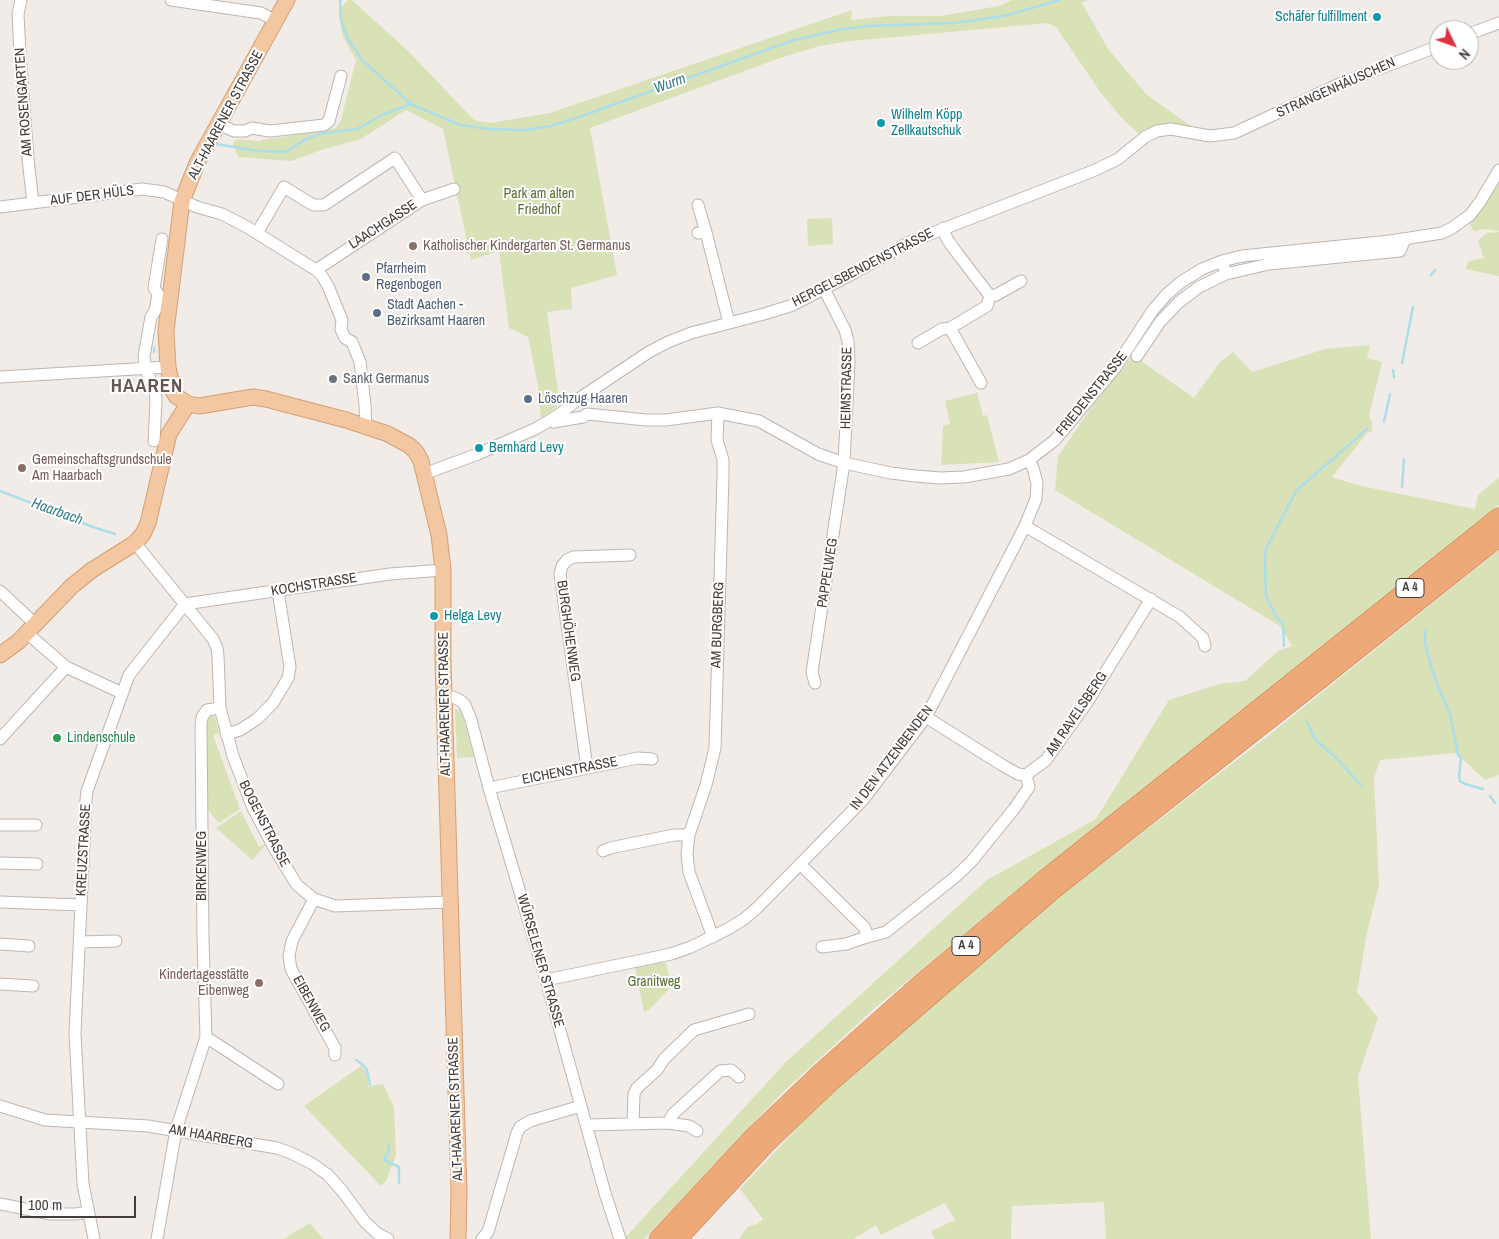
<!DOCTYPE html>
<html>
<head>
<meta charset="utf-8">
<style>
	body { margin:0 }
	#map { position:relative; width:1499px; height:1239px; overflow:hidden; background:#f2ece8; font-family:"Archivo Narrow",sans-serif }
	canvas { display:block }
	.north { position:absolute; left:1429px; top:20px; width:50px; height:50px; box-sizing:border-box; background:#fff; border:1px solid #b4b1af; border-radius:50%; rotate:132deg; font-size:14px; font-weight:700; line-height:20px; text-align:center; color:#443c38 }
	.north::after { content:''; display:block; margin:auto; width:18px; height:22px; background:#e03142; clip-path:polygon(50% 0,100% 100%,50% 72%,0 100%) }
	.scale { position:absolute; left:20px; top:1196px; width:116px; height:22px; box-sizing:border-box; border:2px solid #443c38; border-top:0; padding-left:6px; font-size:15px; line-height:18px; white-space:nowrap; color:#443c38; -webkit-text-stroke:4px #fff; paint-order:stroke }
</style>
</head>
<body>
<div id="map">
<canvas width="1499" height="1239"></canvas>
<div class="north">N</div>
<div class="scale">100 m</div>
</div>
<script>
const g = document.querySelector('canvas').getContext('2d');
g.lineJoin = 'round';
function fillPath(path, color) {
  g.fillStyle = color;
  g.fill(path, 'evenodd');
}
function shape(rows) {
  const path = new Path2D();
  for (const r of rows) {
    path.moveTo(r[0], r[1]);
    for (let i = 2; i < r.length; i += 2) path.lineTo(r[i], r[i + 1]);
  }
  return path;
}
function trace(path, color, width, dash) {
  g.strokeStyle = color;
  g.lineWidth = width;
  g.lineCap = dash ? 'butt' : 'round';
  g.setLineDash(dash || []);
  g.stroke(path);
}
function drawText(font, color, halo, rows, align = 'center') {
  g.font = font + ' "Archivo Narrow",sans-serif';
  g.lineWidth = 4;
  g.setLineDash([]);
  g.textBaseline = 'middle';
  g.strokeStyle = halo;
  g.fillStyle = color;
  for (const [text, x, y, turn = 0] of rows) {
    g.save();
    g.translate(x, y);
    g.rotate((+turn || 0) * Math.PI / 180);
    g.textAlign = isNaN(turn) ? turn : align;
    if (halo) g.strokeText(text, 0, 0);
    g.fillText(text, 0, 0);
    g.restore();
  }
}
fillPath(shape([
	[348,0,352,0,409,52,474,120,490,123,550,113,852,10,851,20,889,16,940,16,999,6,1012,0,1089,0,1082,3,1108,49,1147,95,1192,127,1166,124,1144,130,1139,134,1121,117,1101,93,1056,27,1048,23,851,41,819,46,777,59,590,128,617,275,571,288,572,309,547,312,558,392,555,396,557,407,541,418,538,385,528,337,509,328,499,251,471,260,443,129,406,110,361,139,321,150,291,161,238,157,233,143,236,139,258,141,336,128,341,120,356,60,343,37,338,11],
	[1499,180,1499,231,1486,229,1474,231,1469,223,1484,204],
	[832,218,833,244,808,246,807,219],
	[1499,232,1499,276,1465,269,1469,261,1484,258,1478,241,1486,233],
	[1370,345,1367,358,1382,362,1369,416,1372,422,1372,432,1368,432,1332,477,1361,486,1475,509,1478,495,1499,477,1499,505,1066,850,876,1007,783,1092,644,1239,624,1239,786,1062,987,880,1096,819,1169,700,1219,684,1245,681,1278,651,1292,646,1280,626,1055,490,1058,456,1094,404,1131,358,1134,356,1194,398,1220,362,1233,352,1252,372,1325,349],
	[977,393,983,416,987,415,999,462,941,465,943,426,950,424,945,401],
	[1499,550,1499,775,1485,780,1456,753,1380,760,1374,777,1379,885,1367,932,1357,992,1378,1018,1358,1076,1371,1239,1106,1239,1104,1202,1012,1206,1011,1239,935,1239,931,1231,955,1220,945,1203,881,1235,876,1225,854,1239,739,1239,747,1227,757,1224,763,1219,740,1189,814,1110,901,1030,1064,893,1268,736],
	[455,709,458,709,462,714,474,757,457,758],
	[209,715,212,715,215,718,219,733,213,735,240,809,219,823,207,809,205,718],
	[241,811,259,847,265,844,266,845,252,860,216,828],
	[659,962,666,963,671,987,649,1010,644,1012,635,967],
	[361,1066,366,1072,369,1086,383,1084,394,1108,396,1155,386,1181,381,1186,304,1106],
	[310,1223,323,1239,283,1239]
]), '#d9e1b6');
trace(shape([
	[340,0,341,20,348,39,362,60,411,104,460,125,489,129,524,130,551,126,576,118,794,40,838,30,866,26,954,23,1004,16,1060,0],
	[216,144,258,151,285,152,306,139,324,133,357,129,384,114,411,104],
	[1431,275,1435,270],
	[154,352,154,348],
	[1402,363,1413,307],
	[1393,370,1394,377],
	[1384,422,1390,394],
	[1402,487,1404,459],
	[0,491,93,527,115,534],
	[1425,631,1425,642,1431,667,1439,689,1450,713,1458,755,1461,758,1459,776,1460,781,1465,784,1483,789],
	[1284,646,1283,624,1277,618,1266,596,1265,559,1266,549,1296,491,1367,429],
	[1307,722,1315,739,1335,757,1361,785],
	[1490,796,1495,803],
	[356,1060,362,1064,367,1070,370,1084],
	[388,1144,389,1150,384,1160,399,1167,399,1183]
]), '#abdee8', 2.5);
const minor = shape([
	[21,0,18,14,20,54,28,159,33,203],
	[171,0,261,13,276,21],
	[1469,34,1499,23],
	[218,124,234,131,245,131,252,128,270,131,324,125,329,121,341,76],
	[0,207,142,189,164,192,197,207,222,214,247,227,316,270,322,276,328,286,342,320,341,329,345,338,352,342,360,362,365,405,366,426],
	[943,228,947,239,957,253,990,296,987,306,950,328,981,383],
	[706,232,729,323],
	[257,233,284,187,313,205,324,205,395,158,422,200],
	[698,233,706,232,698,205],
	[1222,261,1226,274,1269,264,1400,251,1405,239],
	[316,270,422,200,454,189],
	[990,296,996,295,1021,281],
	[918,343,942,329,950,328],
	[1137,356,1160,322,1179,302,1199,287,1226,274],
	[0,377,168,367],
	[553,422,583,417,587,414,646,420,666,420,718,413,759,421,818,454,844,463,891,473,915,476,941,478,964,477,1009,469,1029,460,1055,440,1115,368,1153,310,1167,294,1181,282,1202,269,1222,261,1242,256,1390,241,1442,233,1452,228,1470,215,1480,202,1499,170],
	[154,441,156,401,155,389,145,368,144,356,151,317,155,311,158,294,154,288,162,239],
	[424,474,478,454,537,428,557,416,580,398,649,352,668,342,691,333,764,314,793,305,852,274,912,241,1093,171,1118,159,1145,137,1157,131,1171,129,1210,136,1234,133,1344,82,1439,46],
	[1025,526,1180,617,1203,638,1205,646],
	[135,543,213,639,217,648,218,656,220,708,233,756,253,808,273,846,297,885,314,899,335,906,449,902],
	[0,591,35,624],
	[185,604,390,574,443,570],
	[27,633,66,667,122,693],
	[815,683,812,672,844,463,849,363,848,341,845,330,824,289],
	[445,697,453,697,461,701,465,705,471,720,489,788,546,980,605,1193,620,1239],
	[926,717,1002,765,1018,774,1026,775,1046,760,1086,704,1151,599],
	[226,734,240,730,257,719,273,703,288,678,290,667,278,591],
	[0,739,66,667],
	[587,768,560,574,562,566,567,560,573,557,630,555],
	[489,788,638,758,652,759],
	[0,825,36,825],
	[603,851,610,848,674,835,689,835],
	[0,863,37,864],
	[800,864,865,928,867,937,846,944,822,947],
	[314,899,292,941,289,956,291,969,335,1048,335,1055],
	[0,902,81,905],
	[713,937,689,872,687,854,689,835,706,785,715,748,723,476,723,460,717,440,718,413],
	[867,937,886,932,954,878,971,862,1014,809,1029,787,1026,775],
	[80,942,116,941],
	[0,944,29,946],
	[546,980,671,954,691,947,728,929,744,919,757,908,863,800,926,717,1025,526,1036,499,1037,483,1033,468,1029,460],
	[0,984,33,986],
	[206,1037,278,1084],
	[0,1106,45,1120,148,1126,277,1148,291,1153,311,1163,328,1175,343,1192,365,1222,378,1234,388,1239],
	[668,1123,673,1114,720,1071,731,1070,739,1077],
	[633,1124,634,1094,637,1088,657,1070,664,1059,694,1030,749,1014],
	[587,1125,668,1123,689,1126,697,1131],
	[0,1204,51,1214,76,1214,88,1212],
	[94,1239,83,1184,75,1033,86,800,87,791,129,675,185,604],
	[157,1239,176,1130,206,1037,203,939,201,725,202,717,207,710,220,708],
	[482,1239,488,1232,517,1133,520,1127,530,1121,581,1106]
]);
const major = shape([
	[287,0,198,161,182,201,166,331,168,367,173,391,176,396,188,404,199,406,253,397,266,399,346,420,388,434,410,446,416,452,421,461,439,535,443,570,443,661,459,1191,458,1239],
	[0,655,18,642,72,586,92,570,135,543,143,534,148,523,169,434,188,404]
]);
const highway = shape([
	[658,1239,754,1136,820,1073,920,984,1045,879,1499,517],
	[678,1239,765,1145,832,1081,1053,890,1331,671,1499,537]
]);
trace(minor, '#bfb5af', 13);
trace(major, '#d59f73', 17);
trace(highway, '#cb7b49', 19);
trace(minor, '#fff', 11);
trace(major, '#f2c7a1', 15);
trace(highway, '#eda978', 18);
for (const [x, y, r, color] of [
	[1377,17,5,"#0f9aa8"],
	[881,123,5,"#0f9aa8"],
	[413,246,5,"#8d6e63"],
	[366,277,5,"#5c6f8a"],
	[377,313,5,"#5c6f8a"],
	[333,379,5,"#6b7280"],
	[528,399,5,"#5c6f8a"],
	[479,448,5,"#0f9aa8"],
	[22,468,5,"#8d6e63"],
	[434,616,5,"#0f9aa8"],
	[57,738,5,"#2e9e5b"],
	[259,983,5,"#8d6e63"]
]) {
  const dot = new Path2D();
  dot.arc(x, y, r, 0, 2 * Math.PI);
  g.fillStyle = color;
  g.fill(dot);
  trace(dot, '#fff', 2);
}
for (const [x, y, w] of [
	[1410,588,28],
	[966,946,28]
]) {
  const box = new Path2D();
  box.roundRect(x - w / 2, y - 9.5, w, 19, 4);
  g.fillStyle = '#fff';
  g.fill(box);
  trace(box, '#443c38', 1);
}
drawText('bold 12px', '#443c38', null, [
	["A 4",1410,588],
	["A 4",966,946]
]);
drawText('14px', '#0d838f', '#fff', [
	["Schäfer fulfillment",1367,17,"right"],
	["Wilhelm Köpp",891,115],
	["Zellkautschuk",891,131],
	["Bernhard Levy",489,448],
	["Helga Levy",444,616]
], 'left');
drawText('14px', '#443c38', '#fff', [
	["STRANGENHÄUSCHEN",1336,88,-24],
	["AM ROSENGARTEN",24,102,-94],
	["ALT-HAARENER STRASSE",226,115,-62],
	["AUF DER HÜLS",92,196,-7],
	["LAACHGASSE",383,225,-33],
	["HERGELSBENDENSTRASSE",863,268,-27],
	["HEIMSTRASSE",847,388,-89],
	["FRIEDENSTRASSE",1092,394,-51],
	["PAPPELWEG",828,573,-81],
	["KOCHSTRASSE",314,585,-9],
	["AM BURGBERG",718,625,-88],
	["BURGHÖHENWEG",568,631,82],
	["ALT-HAARENER STRASSE",445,704,-91],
	["AM RAVELSBERG",1077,714,-56],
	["IN DEN ATZENBENDEN",892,758,-53],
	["EICHENSTRASSE",570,771,-11],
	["BOGENSTRASSE",264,824,63],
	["KREUZSTRASSE",84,850,-87],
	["BIRKENWEG",202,866,-90],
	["WÜRSELENER STRASSE",540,961,74],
	["EIBENWEG",311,1004,61],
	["ALT-HAARENER STRASSE",456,1109,-92],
	["AM HAARBERG",211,1137,10]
]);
drawText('14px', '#586f32', '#fff', [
	["Park am alten",539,194],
	["Friedhof",539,210],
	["Granitweg",654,982]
]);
drawText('14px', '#785e54', '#fff', [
	["Katholischer Kindergarten St. Germanus",423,246],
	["Gemeinschaftsgrundschule",32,460],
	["Am Haarbach",32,476],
	["Kindertagesstätte",249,975,"right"],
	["Eibenweg",249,991,"right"]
], 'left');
drawText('14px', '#4e5e75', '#fff', [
	["Pfarrheim",376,269],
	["Regenbogen",376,285],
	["Stadt Aachen -",387,305],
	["Bezirksamt Haaren",387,321],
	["Löschzug Haaren",538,399]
], 'left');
drawText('14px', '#5b616d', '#fff', [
	["Sankt Germanus",343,379]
], 'left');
drawText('14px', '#27864d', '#fff', [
	["Lindenschule",67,738]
], 'left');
drawText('italic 15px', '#367f8e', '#fff', [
	["Wurm",670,84,-20],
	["Haarbach",57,512,20]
]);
g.letterSpacing = '1px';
drawText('bold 19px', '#665850', '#fff', [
	["HAAREN",147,387]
]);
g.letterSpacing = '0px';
</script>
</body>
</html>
